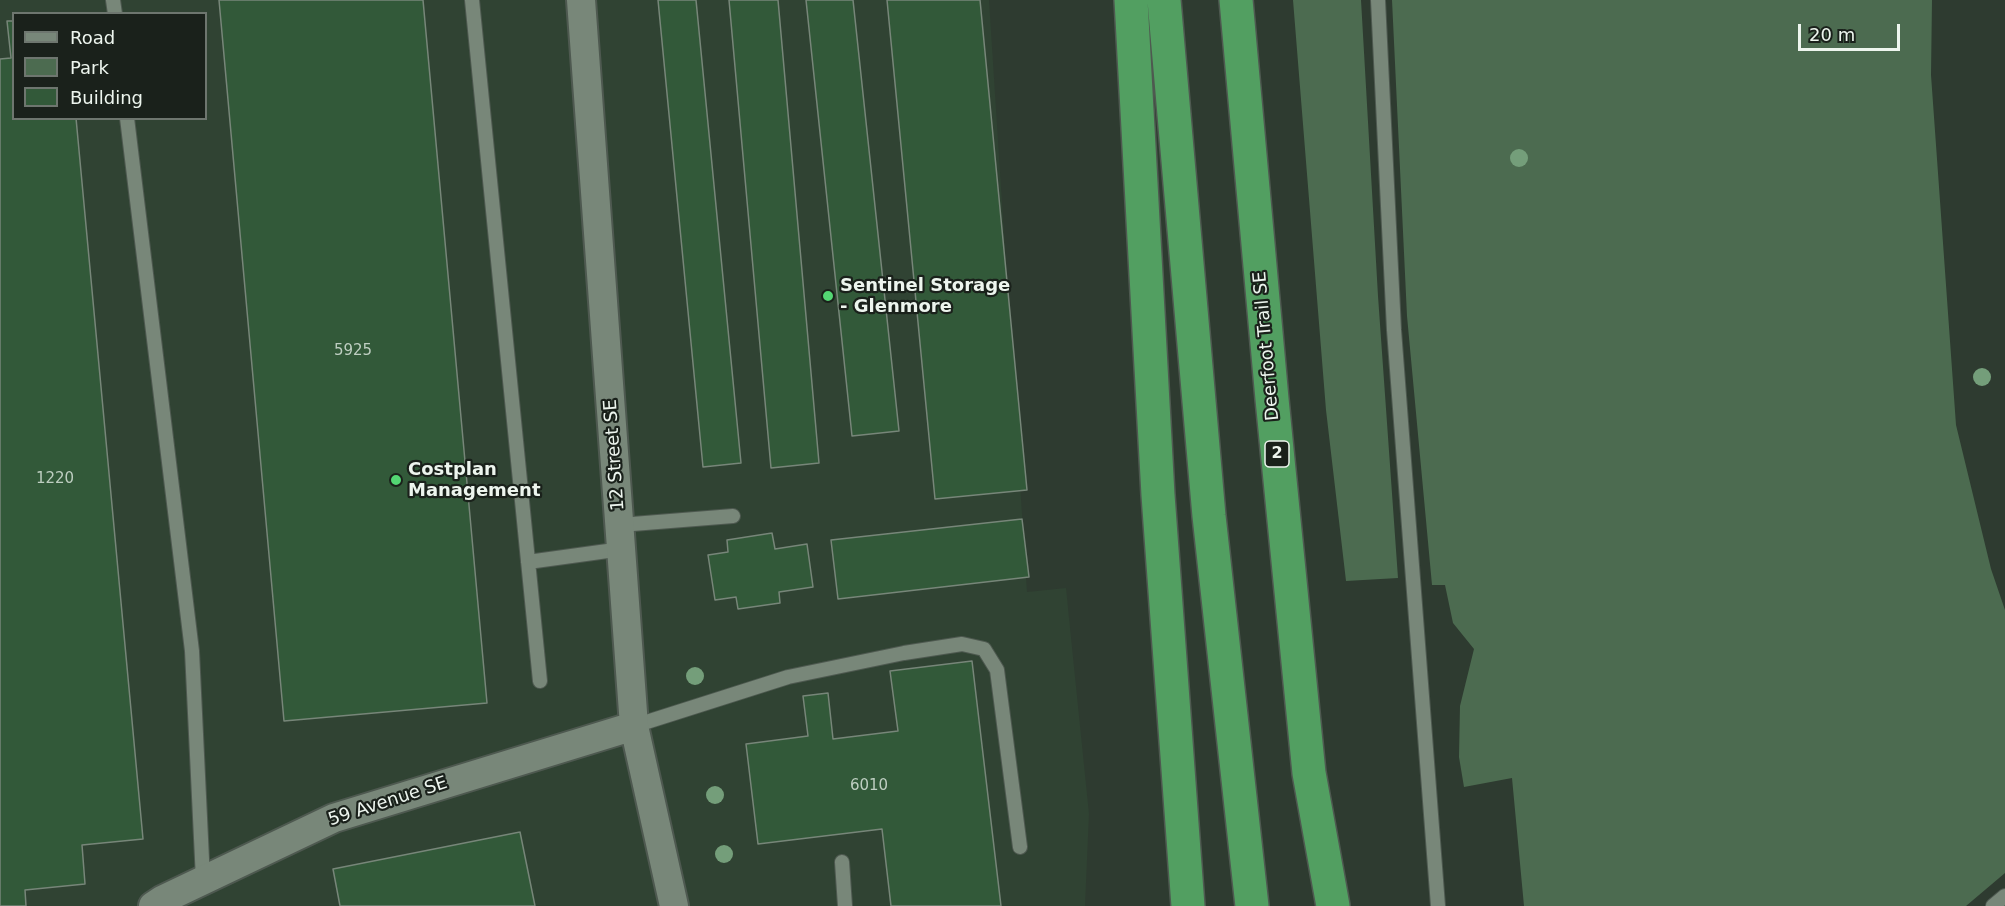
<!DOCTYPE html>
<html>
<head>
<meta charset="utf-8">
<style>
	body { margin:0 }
	#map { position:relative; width:2005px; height:906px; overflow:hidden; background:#2e3b30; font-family:"DejaVu Sans",sans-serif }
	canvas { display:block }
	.legend { position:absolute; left:12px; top:12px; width:195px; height:108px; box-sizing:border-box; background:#1a211b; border:2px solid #6e766f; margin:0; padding:8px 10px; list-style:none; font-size:18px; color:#edf5ee }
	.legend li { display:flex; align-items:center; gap:12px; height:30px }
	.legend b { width:30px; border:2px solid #6e766f }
	.scale { position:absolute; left:1798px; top:24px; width:102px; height:27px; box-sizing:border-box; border:3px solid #edf5ee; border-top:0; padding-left:8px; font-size:18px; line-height:21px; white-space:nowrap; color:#edf5ee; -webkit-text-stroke:4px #1a211b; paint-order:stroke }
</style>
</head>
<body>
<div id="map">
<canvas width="2005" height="906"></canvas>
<ul class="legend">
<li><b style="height:8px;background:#788779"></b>Road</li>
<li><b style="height:16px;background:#4c6b50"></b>Park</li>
<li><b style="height:16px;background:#325939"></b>Building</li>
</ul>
<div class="scale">20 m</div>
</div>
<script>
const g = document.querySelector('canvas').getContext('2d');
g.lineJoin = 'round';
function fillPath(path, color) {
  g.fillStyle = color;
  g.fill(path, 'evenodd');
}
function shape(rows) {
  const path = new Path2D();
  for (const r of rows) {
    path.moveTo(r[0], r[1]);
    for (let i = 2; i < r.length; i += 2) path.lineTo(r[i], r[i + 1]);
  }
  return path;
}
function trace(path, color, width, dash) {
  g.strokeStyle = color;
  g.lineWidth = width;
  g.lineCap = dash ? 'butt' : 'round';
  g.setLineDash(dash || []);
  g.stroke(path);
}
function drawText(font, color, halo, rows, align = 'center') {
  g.font = font + ' "DejaVu Sans",sans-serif';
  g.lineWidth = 4.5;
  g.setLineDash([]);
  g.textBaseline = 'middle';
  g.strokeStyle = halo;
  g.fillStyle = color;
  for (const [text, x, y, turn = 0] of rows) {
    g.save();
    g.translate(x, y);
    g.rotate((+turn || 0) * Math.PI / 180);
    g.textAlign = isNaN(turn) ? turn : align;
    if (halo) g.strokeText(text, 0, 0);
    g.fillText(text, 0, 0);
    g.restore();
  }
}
fillPath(shape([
	[0,0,989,0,1027,592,1066,588,1089,814,1085,906,0,906],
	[14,14,206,14,206,118,14,118]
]), '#304333');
fillPath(shape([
	[1293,0,1361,0,1378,296,1398,578,1346,581,1326,410],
	[1392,0,1932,0,1931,75,1956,425,1991,569,2005,610,2005,873,1966,906,1524,906,1512,778,1464,787,1459,757,1460,706,1474,649,1453,623,1445,585,1432,585,1407,316]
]), '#4c6b50');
const building = shape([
	[219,0,423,0,487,703,284,721,219,0],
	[658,0,696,0,741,463,703,467,658,0],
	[729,0,778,0,819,463,771,468,729,0],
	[806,0,853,0,899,431,852,436,806,0],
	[887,0,980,0,1027,490,935,499,887,0],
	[7,21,14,21,14,118,76,118,143,839,82,845,85,884,25,890,26,906,0,906,0,59,11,58,7,21],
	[1022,519,1029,577,838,599,831,540,1022,519],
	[772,533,775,549,807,544,813,587,779,592,780,603,738,609,736,597,715,600,708,555,728,552,727,540,772,533],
	[972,661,1001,906,891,906,882,829,758,844,746,744,808,736,803,696,828,693,833,739,898,731,890,671,972,661],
	[520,832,535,906,340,906,333,869,520,832]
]);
fillPath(building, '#325939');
trace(building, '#778679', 1.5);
const lane = shape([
	[113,0,115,14],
	[472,0,540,681],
	[1378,0,1394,330,1438,906],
	[127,118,192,651,203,880],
	[620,525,733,516],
	[528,562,622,549],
	[634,726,788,677,904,653,962,644,984,649,997,670,1020,847],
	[842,862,845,906],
	[1993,906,2005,896]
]);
const street = shape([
	[581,0,634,726,674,906],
	[153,906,162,900,334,818,634,726]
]);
const highway = shape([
	[1131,0,1158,495,1188,906],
	[1164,0,1209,516,1252,906],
	[1236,0,1272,399,1309,773,1333,906]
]);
trace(lane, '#4e5950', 16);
trace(street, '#4e5950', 32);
trace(highway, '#4e5950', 36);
trace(lane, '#788779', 14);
trace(street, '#788779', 28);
trace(highway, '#529f61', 33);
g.fillStyle = '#749e7a';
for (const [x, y] of [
	[1519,158],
	[1982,377],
	[695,676],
	[715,795],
	[724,854]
]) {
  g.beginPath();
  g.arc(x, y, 9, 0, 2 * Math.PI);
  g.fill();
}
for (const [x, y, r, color] of [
	[828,296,6,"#53d673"],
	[396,480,6,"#53d673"]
]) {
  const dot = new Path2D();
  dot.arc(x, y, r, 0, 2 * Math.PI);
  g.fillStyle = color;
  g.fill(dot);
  trace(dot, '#1a211b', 2);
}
drawText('15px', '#becec1', null, [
	["5925",353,351],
	["1220",55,479],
	["6010",869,786]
]);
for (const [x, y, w] of [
	[1277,454,24]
]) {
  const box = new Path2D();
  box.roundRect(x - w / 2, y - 13, w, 26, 4.5);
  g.fillStyle = '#1a211b';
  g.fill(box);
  trace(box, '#edf5ee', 1.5);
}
drawText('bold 16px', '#edf5ee', null, [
	["2",1277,454]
]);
drawText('bold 18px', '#edf5ee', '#1a211b', [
	["Sentinel Storage",840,286],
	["- Glenmore",840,307],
	["Costplan",408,470],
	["Management",408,491]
], 'left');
drawText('18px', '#edf5ee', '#1a211b', [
	["Deerfoot Trail SE",1267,346,-95],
	["12 Street SE",615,455,-94],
	["59 Avenue SE",388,802,-18]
]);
</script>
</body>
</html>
